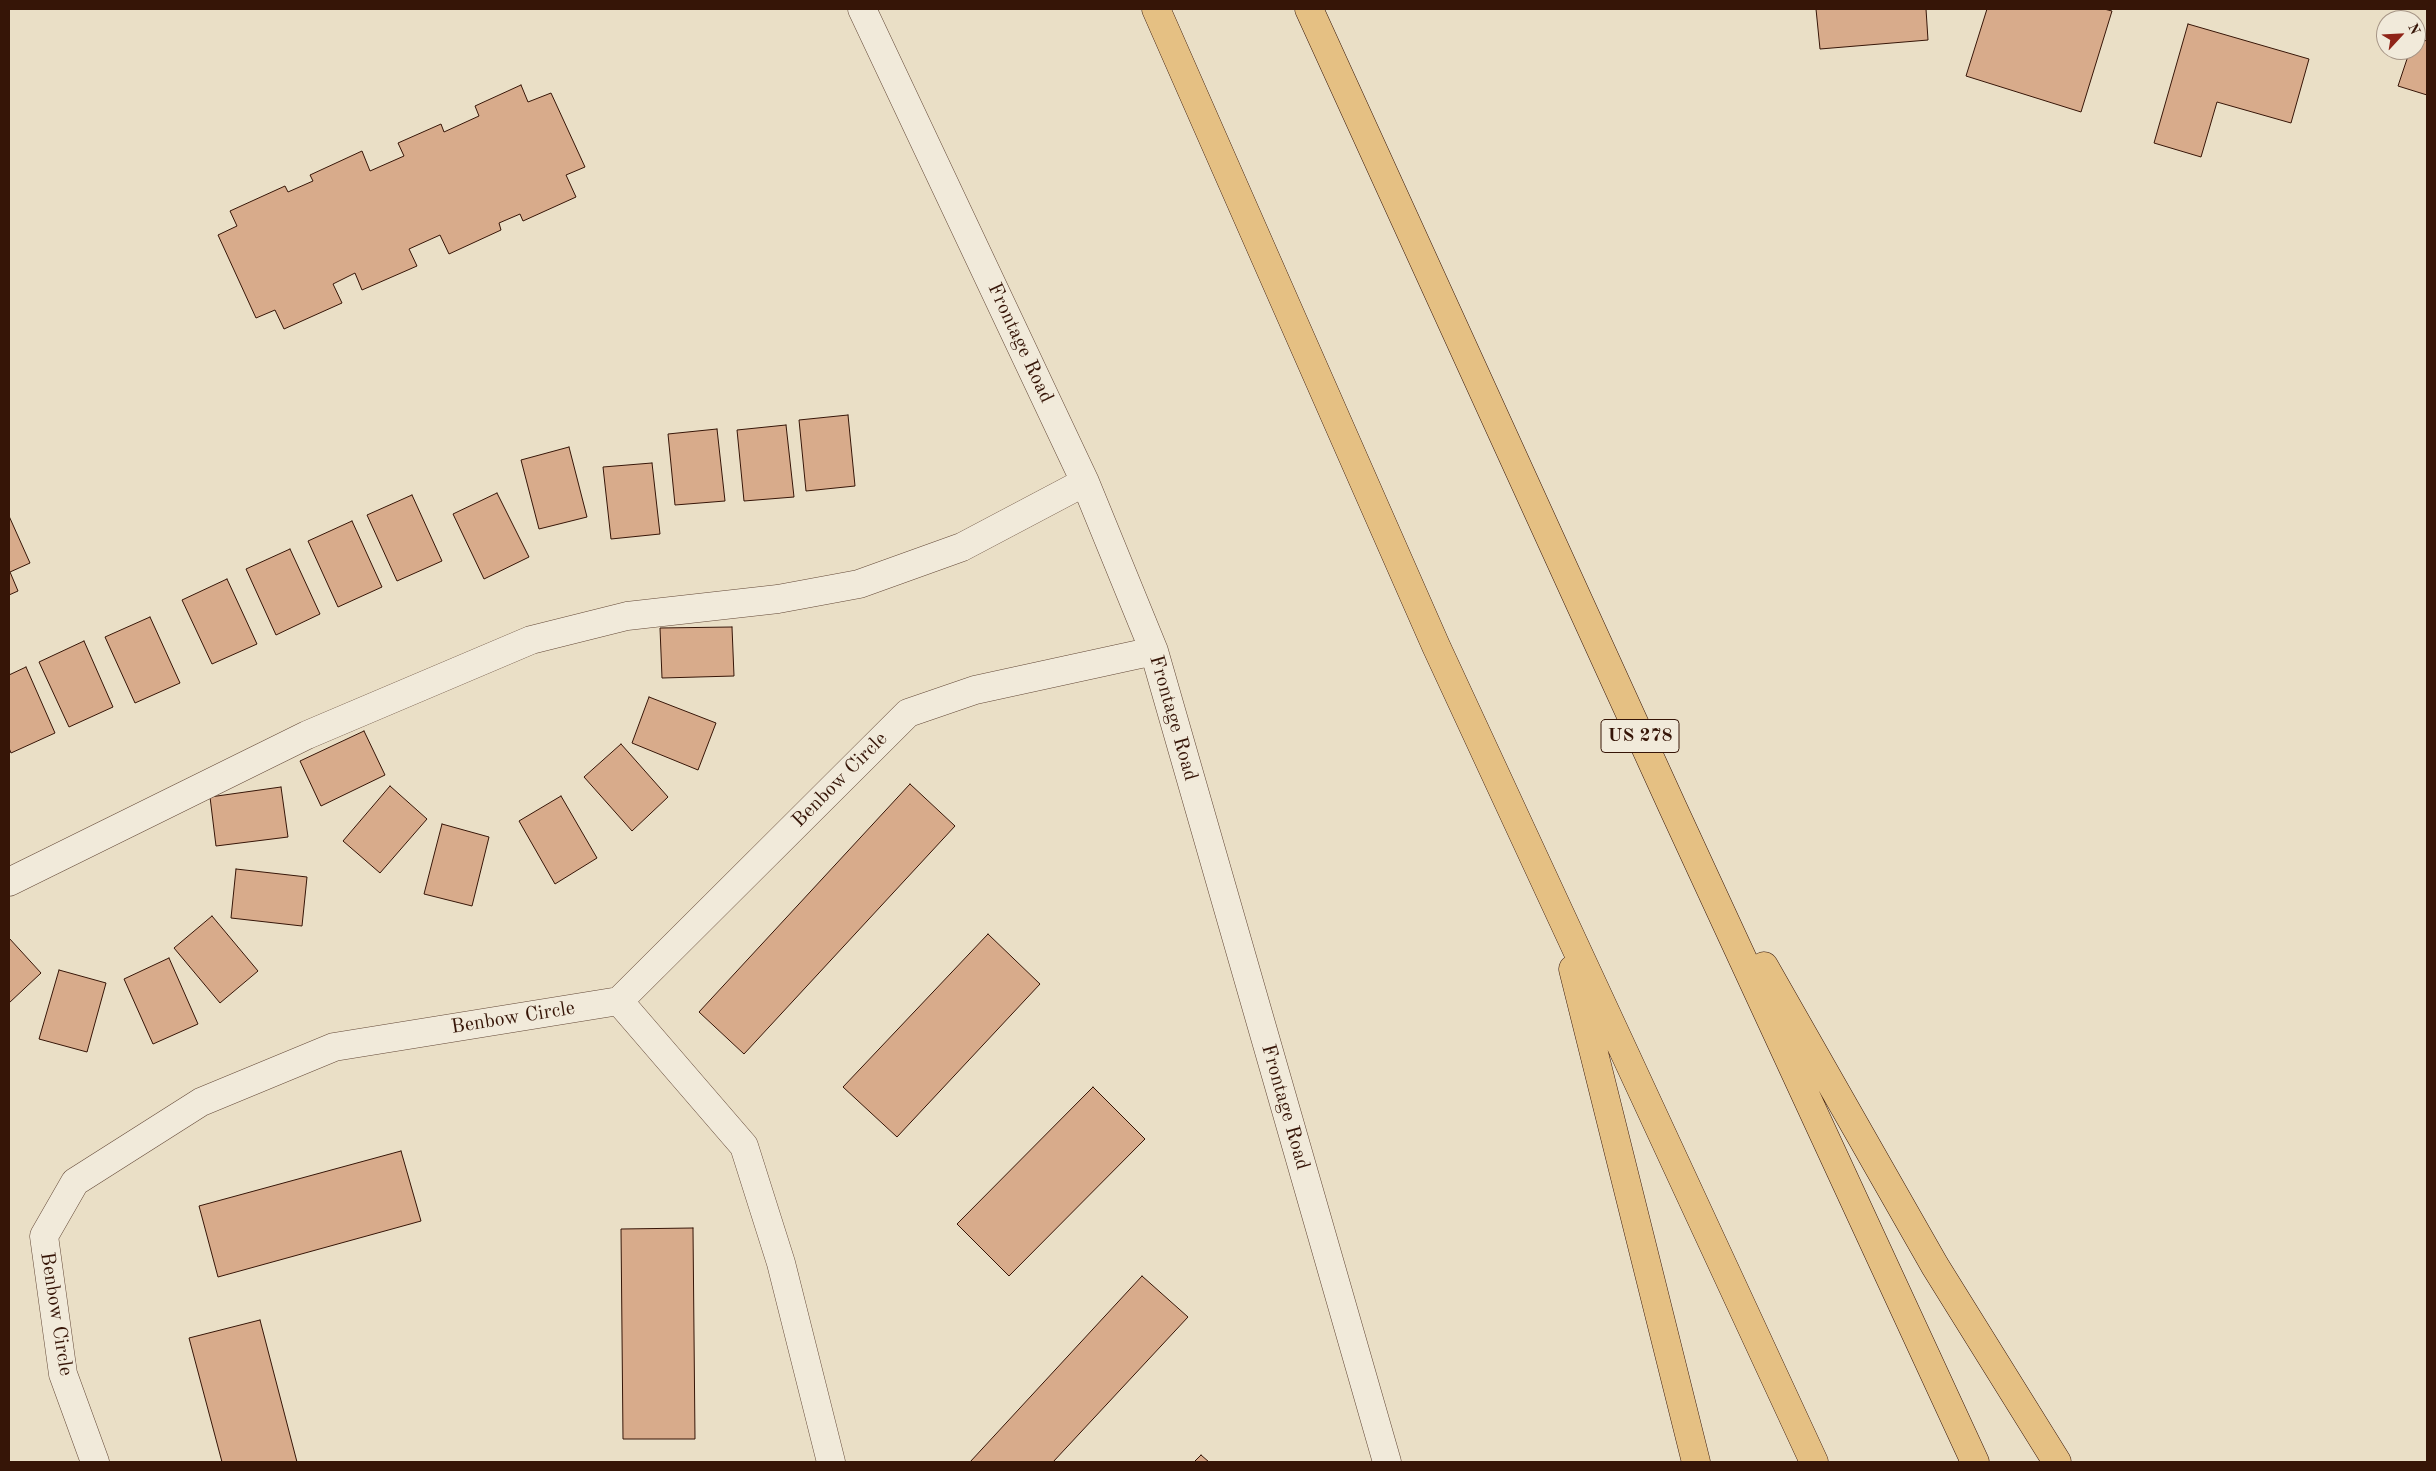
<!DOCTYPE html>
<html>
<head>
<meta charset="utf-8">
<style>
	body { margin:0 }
	#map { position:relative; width:2436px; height:1471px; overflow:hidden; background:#eadfc6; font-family:"Old Standard TT",serif }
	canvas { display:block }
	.frame { position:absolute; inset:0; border:10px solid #361507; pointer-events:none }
	.north { position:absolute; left:2376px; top:10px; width:50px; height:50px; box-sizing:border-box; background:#f1eada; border:1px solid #a69586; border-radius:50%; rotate:65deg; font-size:14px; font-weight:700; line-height:20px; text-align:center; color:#361507 }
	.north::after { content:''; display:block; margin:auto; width:18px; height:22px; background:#8f2418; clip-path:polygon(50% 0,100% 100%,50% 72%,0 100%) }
</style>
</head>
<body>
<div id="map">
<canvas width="2436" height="1471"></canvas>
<div class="frame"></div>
<div class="north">N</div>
</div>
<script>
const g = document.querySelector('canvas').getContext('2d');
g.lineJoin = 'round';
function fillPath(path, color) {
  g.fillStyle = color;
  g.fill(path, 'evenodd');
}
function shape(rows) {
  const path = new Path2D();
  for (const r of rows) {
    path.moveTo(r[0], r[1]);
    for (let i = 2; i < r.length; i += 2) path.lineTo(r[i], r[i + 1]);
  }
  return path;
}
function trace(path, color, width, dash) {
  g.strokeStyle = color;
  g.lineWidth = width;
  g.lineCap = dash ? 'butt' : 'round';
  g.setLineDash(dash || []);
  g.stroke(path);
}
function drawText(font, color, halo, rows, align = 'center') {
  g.font = font + ' "Old Standard TT",serif';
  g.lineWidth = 5;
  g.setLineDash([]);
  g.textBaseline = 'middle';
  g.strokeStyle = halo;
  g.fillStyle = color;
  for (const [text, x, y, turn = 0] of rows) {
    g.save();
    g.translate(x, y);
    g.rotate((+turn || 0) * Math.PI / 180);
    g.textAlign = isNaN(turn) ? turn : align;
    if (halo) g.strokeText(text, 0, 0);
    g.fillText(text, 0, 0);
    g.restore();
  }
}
const building = shape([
	[1816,9,1926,9,1928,40,1820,49,1816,9],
	[1987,9,2104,9,2112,11,2081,112,1966,76,1987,9],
	[2188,24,2309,59,2291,123,2217,102,2201,157,2154,143,2188,24],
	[2416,38,2427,41,2427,95,2398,86,2410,50,2416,50,2416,38],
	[521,85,528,102,551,93,585,167,566,175,576,197,523,221,520,214,499,223,501,230,449,254,440,235,409,249,417,266,362,290,355,273,333,284,342,303,284,329,275,310,256,318,218,235,237,226,230,211,285,186,288,192,313,181,310,175,362,151,370,171,404,156,398,143,441,124,444,132,479,116,475,106,521,85],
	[848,415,855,486,806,491,799,420,848,415],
	[786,425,794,497,744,501,737,430,786,425],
	[717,429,725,501,675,505,668,434,717,429],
	[569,447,587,517,539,529,521,460,569,447],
	[652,463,660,534,611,539,603,467,652,463],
	[497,493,529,557,484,579,453,514,497,493],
	[412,495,442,561,397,581,367,515,412,495],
	[9,516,30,563,10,572,18,591,9,595,9,516],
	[352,521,382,587,338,607,308,541,352,521],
	[290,549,320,614,276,635,246,569,290,549],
	[227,579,257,644,212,664,182,600,227,579],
	[150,617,180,683,135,703,105,637,150,617],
	[732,627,734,676,662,678,660,628,732,627],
	[84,641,113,707,69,727,39,662,84,641],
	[26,667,55,733,11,753,9,748,9,675,26,667],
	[649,697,716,723,698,770,632,743,649,697],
	[364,731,385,775,321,806,300,761,364,731],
	[621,744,668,797,632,831,584,777,621,744],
	[910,784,955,826,744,1054,699,1012,910,784],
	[390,786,427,819,380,873,343,841,390,786],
	[281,787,288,837,216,846,210,797,281,787],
	[561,796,597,858,555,884,519,821,561,796],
	[442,824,489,837,472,906,424,894,442,824],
	[236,869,307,877,302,926,231,918,236,869],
	[212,916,258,971,220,1003,174,948,212,916],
	[988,934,1040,984,897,1137,843,1087,988,934],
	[9,938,41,973,9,1003,9,938],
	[169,958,198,1024,153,1044,124,979,169,958],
	[59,970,106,983,87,1052,39,1039,59,970],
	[1093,1087,1145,1139,1009,1276,957,1224,1093,1087],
	[401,1151,421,1221,218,1277,199,1206,401,1151],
	[693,1228,695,1439,623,1439,621,1229,693,1228],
	[1142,1276,1188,1317,1053,1462,970,1462,1142,1276],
	[260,1320,297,1462,222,1462,189,1338,260,1320],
	[1201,1455,1209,1462,1194,1462,1201,1455]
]);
fillPath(building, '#d8ab8b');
trace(building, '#361507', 1);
const minor = shape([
	[862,9,1085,482,1154,651,1387,1462],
	[9,882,307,735,531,640,627,616,778,599,859,584,962,547,1085,482],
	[619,1001,744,1146,781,1263,831,1462],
	[95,1462,63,1374,44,1236,75,1182,201,1102,334,1047,619,1001,908,713,975,690,1154,651]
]);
const highway = shape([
	[1156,9,1436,646,1814,1462],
	[1309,9,1673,808,1975,1462],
	[1764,966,1935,1266,2057,1462],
	[1573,969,1696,1462]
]);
trace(minor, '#634837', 29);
trace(highway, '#361507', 29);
trace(minor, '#f1eada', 28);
trace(highway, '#e5c083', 28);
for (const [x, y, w] of [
	[1640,736,78]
]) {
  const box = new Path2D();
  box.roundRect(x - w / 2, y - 16.5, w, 33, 4);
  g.fillStyle = '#f1eada';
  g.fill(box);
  trace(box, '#361507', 1);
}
drawText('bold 19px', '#361507', null, [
	["US 278",1640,736]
]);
drawText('20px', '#361507', '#f1eada', [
	["Frontage Road",1020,343,65],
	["Frontage Road",1173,718,74],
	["Benbow Circle",840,780,-45],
	["Benbow Circle",513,1018,-9],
	["Frontage Road",1285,1107,74],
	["Benbow Circle",56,1314,81]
]);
</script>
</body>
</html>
